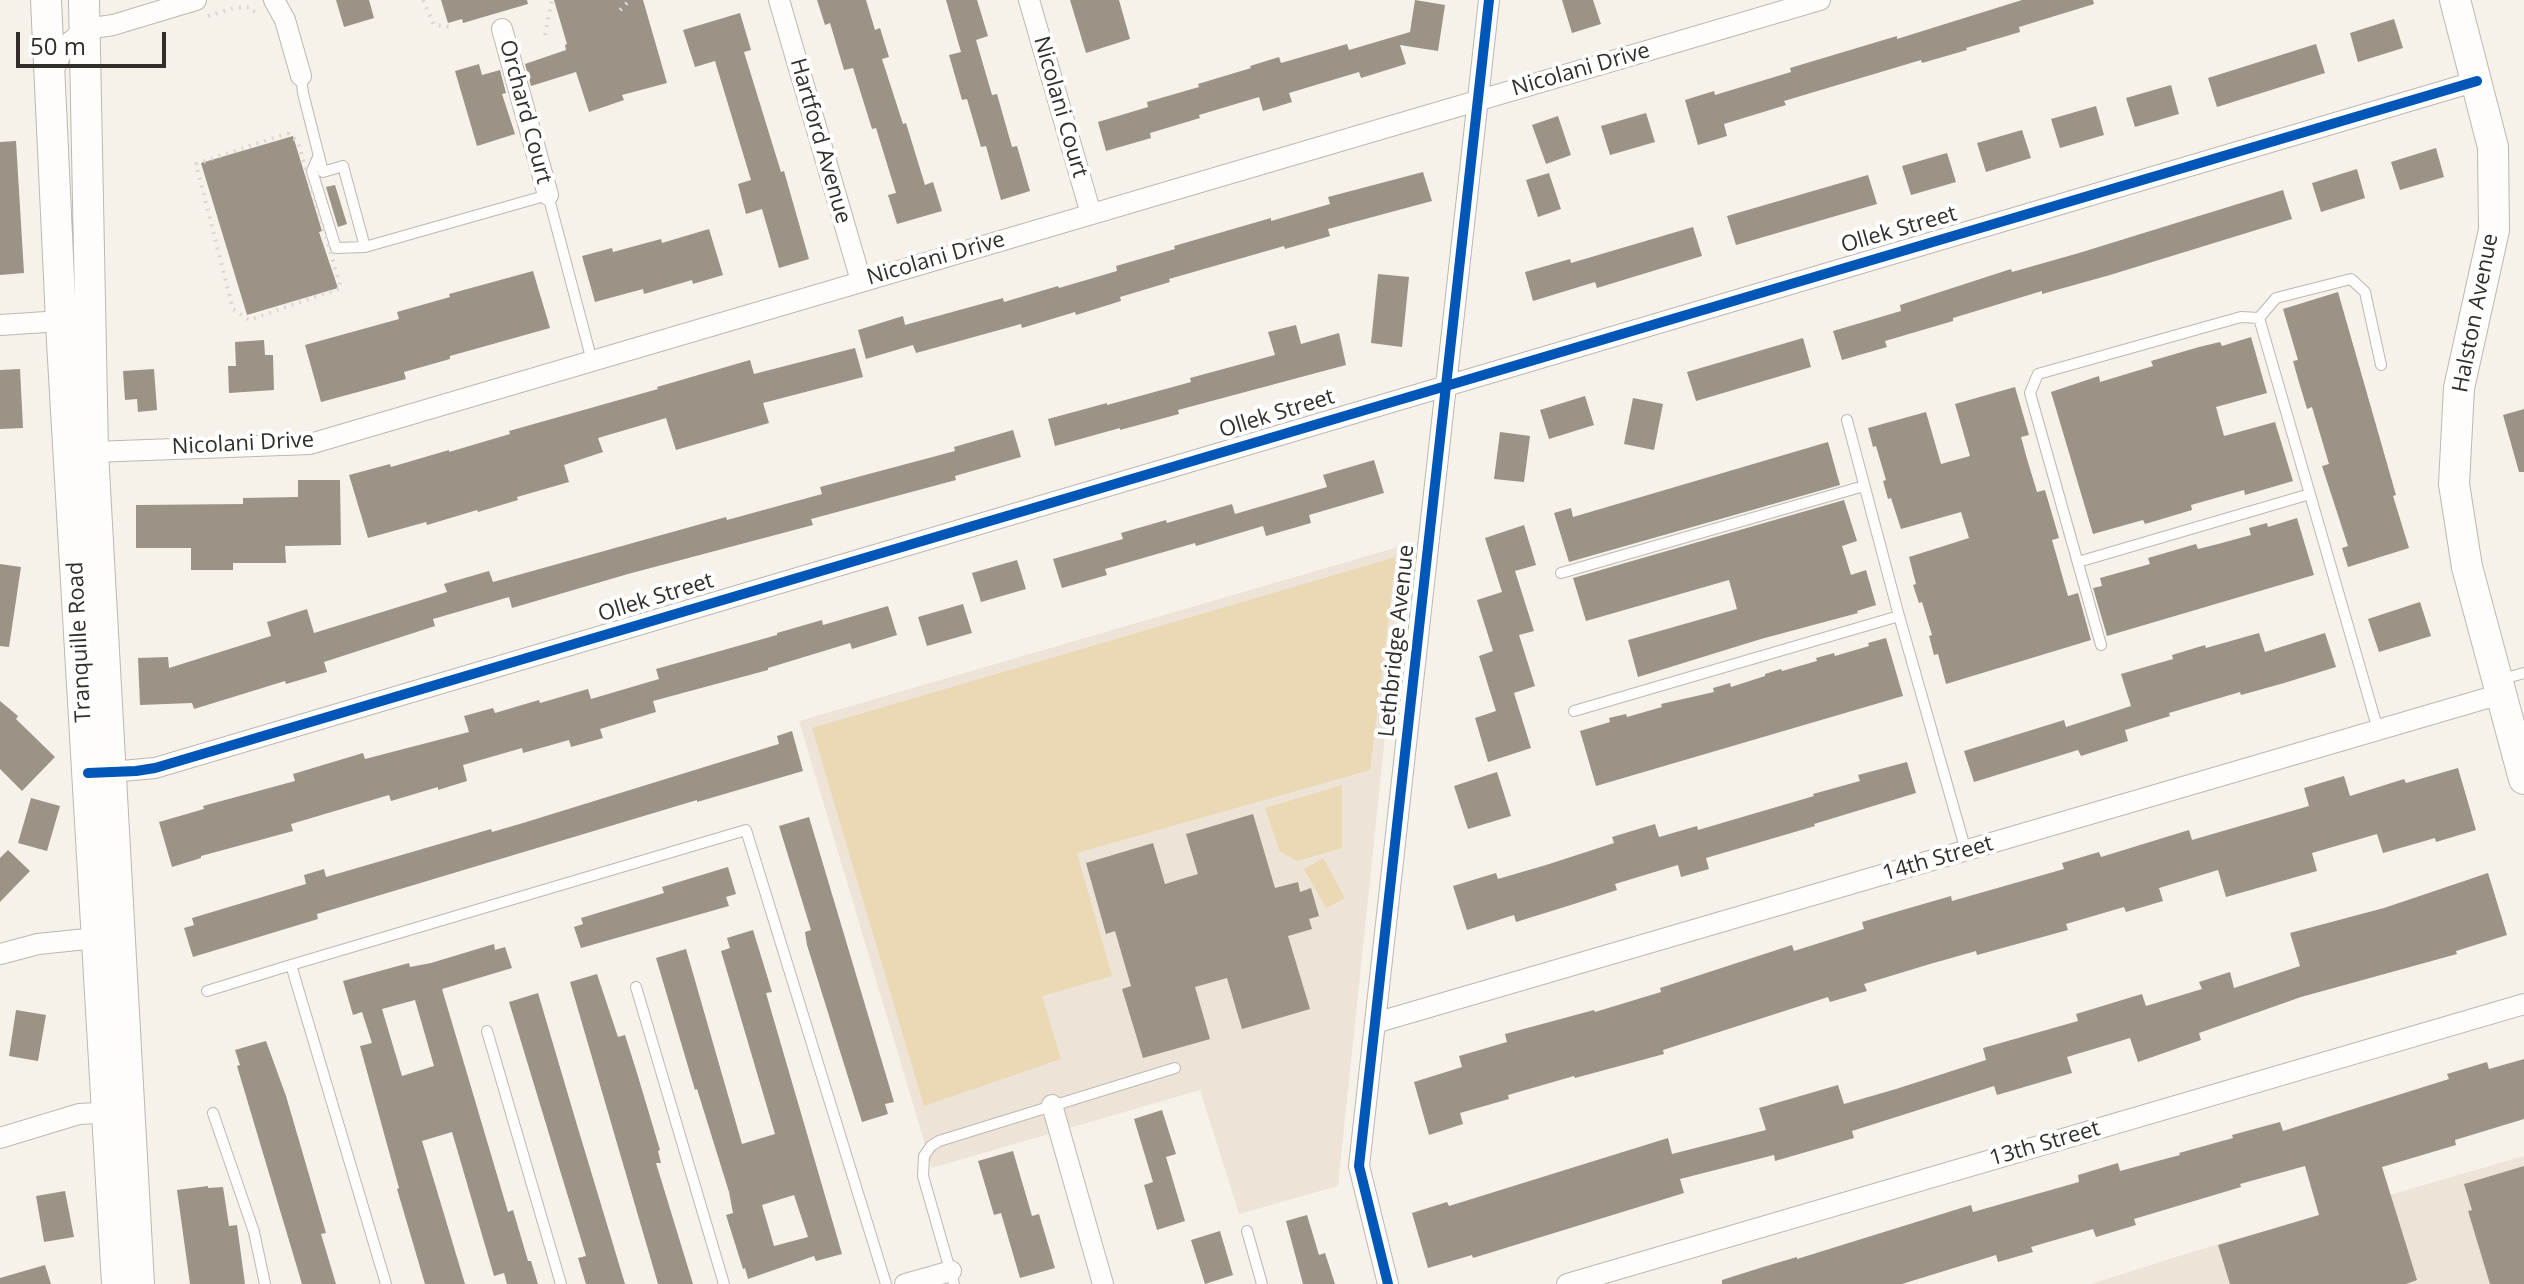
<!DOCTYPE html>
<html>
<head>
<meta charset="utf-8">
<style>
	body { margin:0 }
	#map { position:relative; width:2524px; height:1284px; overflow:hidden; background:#f6f2ea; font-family:"Open Sans",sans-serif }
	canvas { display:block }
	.scale { position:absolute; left:16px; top:32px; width:150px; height:36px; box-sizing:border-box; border:4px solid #322f2a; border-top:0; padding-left:10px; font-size:24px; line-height:28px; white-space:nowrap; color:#322f2a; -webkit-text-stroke:6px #fff; paint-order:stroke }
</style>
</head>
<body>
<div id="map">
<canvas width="2524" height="1284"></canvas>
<div class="scale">50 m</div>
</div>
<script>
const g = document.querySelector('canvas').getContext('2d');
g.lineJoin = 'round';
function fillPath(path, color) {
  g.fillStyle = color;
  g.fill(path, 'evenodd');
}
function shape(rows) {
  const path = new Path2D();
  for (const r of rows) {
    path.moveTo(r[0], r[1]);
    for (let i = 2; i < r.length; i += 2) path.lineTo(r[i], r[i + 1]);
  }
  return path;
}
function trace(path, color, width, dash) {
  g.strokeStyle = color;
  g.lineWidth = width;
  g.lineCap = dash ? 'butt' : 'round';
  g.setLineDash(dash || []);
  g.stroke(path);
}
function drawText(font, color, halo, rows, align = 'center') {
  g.font = font + ' "Open Sans",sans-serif';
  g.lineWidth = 8;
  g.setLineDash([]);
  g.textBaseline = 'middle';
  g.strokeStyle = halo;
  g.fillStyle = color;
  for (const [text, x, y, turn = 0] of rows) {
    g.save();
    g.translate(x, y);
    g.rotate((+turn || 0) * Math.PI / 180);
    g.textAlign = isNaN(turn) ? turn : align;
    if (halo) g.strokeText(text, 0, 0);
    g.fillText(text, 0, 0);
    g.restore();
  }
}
fillPath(shape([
	[1405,545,1338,1186,1239,1214,1200,1090,932,1168,799,721],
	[2524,1156,2524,1284,2091,1284,2182,1255]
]), '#ede4d7');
fillPath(shape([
	[1396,557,1370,770,1077,853,1112,976,1042,996,1061,1059,924,1106,812,728],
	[1342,785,1342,848,1298,861,1280,852,1265,808],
	[1323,858,1345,898,1326,908,1304,869]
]), '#ebd8b5');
fillPath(shape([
	[336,0,369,0,374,18,344,27],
	[441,0,527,0,528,4,463,23,462,19,448,23],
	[554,0,643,0,667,83,622,95,624,100,589,112,576,72,531,86,525,64,566,50,565,45,567,44],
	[817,0,866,0,875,30,880,28,889,57,882,59,903,124,906,123,925,185,933,182,942,211,897,224,888,195,896,193,876,128,872,129,853,68,844,70,830,23,825,25],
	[946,0,977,0,988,36,976,40,992,95,997,94,1012,147,1017,146,1030,191,1001,200,986,146,981,147,967,99,962,100,949,55,961,52],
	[1070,0,1119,0,1130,39,1086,53],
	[1415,0,1445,5,1438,51,1400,45,1406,64,1361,78,1359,72,1289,93,1292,102,1263,111,1259,97,1199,115,1200,118,1150,133,1151,138,1106,151,1098,122,1148,107,1147,102,1199,87,1198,84,1251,68,1250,66,1279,57,1281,63,1347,44,1349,50,1410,32],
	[1562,0,1593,0,1601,24,1572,33],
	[2022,0,2093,0,2094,4,2019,27,2020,32,1966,48,1967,50,1922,63,1921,60,1784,101,1786,105,1724,124,1727,136,1698,145,1685,100,1714,91,1715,95,1791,72,1790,68,1897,36,1897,39],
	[740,13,751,50,744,52,781,172,784,171,809,259,779,268,762,209,746,214,738,184,751,180,715,61,695,67,683,30],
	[2394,19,2403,48,2358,62,2350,33],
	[2316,44,2325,73,2217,107,2208,78],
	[479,64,482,75,500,70,506,93,502,94,515,134,477,146,455,71],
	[2171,85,2179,114,2135,127,2126,98],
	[2096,106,2104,135,2060,148,2051,119],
	[1646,113,1655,142,1610,155,1601,126],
	[1558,116,1571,155,1546,164,1532,125],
	[2022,130,2031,158,1986,172,1977,143],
	[293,136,322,231,319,232,338,288,247,315,201,163],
	[16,141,24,273,0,275,0,142],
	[2436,148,2444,177,2400,190,2391,162],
	[1947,153,1956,182,1911,195,1902,166],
	[2357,169,2365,198,2321,212,2312,183],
	[1423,172,1432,201,1328,229,1330,236,1285,249,1284,246,1169,279,1170,282,1120,297,1121,301,1076,315,1075,312,1022,328,1021,324,916,353,913,345,866,359,858,330,903,316,905,325,1003,298,1004,302,1058,286,1059,288,1117,271,1116,266,1175,249,1174,246,1271,218,1271,221,1330,204,1328,197],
	[1549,173,1561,209,1538,217,1526,180],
	[1868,175,1877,204,1736,245,1727,216],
	[335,185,347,224,338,227,326,187],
	[2283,190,2292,219,2110,275,2042,294,2042,291,1953,318,1953,321,1885,341,1887,347,1842,360,1833,331,1901,311,1900,305,2011,269,2012,272,2079,253],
	[1693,227,1702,256,1597,288,1595,282,1533,301,1525,272,1570,259,1571,263],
	[709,229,723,275,693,284,692,280,644,294,643,289,595,302,582,256,612,248,613,252,661,239,662,243],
	[533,271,550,328,450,356,450,359,404,372,406,379,321,402,305,345,399,319,397,312,450,297,449,294],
	[1378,274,1409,277,1402,347,1371,343],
	[2338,292,2396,495,2393,496,2409,548,2348,567,2342,548,2348,546,2322,466,2329,464,2312,407,2307,409,2298,379,2293,361,2298,360,2283,309],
	[1296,325,1301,344,1339,333,1346,365,1178,410,1179,414,1120,430,1120,428,1055,446,1048,419,1107,403,1107,405,1191,382,1190,378,1275,355,1268,332],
	[2251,337,2267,393,2216,407,2224,436,2275,422,2293,481,2245,495,2244,490,2191,505,2192,510,2145,524,2143,520,2093,534,2051,392,2099,376,2100,382,2153,366,2151,361,2199,347,2220,342,2222,346],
	[1803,338,1811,367,1696,401,1687,372],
	[264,340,265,355,273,355,274,390,229,393,228,366,236,366,235,342],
	[855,348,863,377,763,403,769,423,676,450,666,418,598,438,603,452,564,465,569,482,517,497,518,500,478,512,477,510,427,525,426,522,368,538,349,475,390,464,391,467,449,450,449,452,510,434,509,431,658,389,657,387,750,360,754,374],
	[20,369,23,428,0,429,0,370],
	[154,369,157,410,138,412,137,399,125,400,123,371],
	[2015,387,2029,435,2021,437,2027,459,2037,492,2045,490,2059,538,2052,540,2068,596,2078,593,2091,640,1946,684,1938,654,1934,655,1929,636,1932,635,1922,602,1919,603,1913,585,1916,584,1909,557,1969,538,1961,512,1901,529,1891,498,1888,499,1883,481,1886,480,1876,446,1873,447,1868,428,1926,412,1941,464,1970,456,1955,404],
	[1585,396,1594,425,1549,439,1540,410],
	[1633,398,1663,404,1654,450,1624,444],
	[2524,409,2524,472,2519,472,2503,415],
	[1013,430,1021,457,955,476,956,480,811,519,813,525,628,574,512,608,509,597,433,619,435,626,324,662,327,672,286,684,285,681,194,709,192,703,140,705,138,658,168,657,169,668,271,636,267,622,307,609,314,633,447,592,444,584,489,571,493,582,726,517,727,520,822,494,820,487,955,451,954,447],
	[1500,432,1530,436,1524,482,1494,479],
	[1828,442,1840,485,1569,562,1554,513,1571,508,1573,517],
	[1374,460,1384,493,1309,515,1311,523,1266,536,1263,526,1196,546,1195,543,1105,569,1107,575,1062,588,1053,559,1123,539,1121,533,1166,520,1167,523,1232,504,1235,514,1327,487,1323,475],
	[298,480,340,480,341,545,285,546,286,563,233,563,233,570,191,570,191,548,136,548,136,505,243,504,243,498,298,497],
	[1844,500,1857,541,1842,546,1851,575,1866,570,1876,605,1857,611,1858,613,1761,639,1638,677,1628,640,1737,609,1729,580,1586,621,1573,578],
	[2297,518,2314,575,2107,636,2093,588,2102,586,2100,578,2150,564,2148,558,2196,544,2198,549,2218,544,2251,535,2249,528,2267,523,2268,527],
	[1524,525,1536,565,1515,571,1534,631,1519,635,1535,686,1514,693,1531,748,1488,762,1475,718,1496,711,1479,656,1493,651,1477,600,1502,592,1485,538],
	[1017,560,1026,589,981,602,972,573],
	[0,564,21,567,9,647,0,646],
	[2420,602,2431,636,2379,652,2368,619],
	[963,604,972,633,927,646,918,617],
	[888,606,897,635,852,649,850,643,768,668,768,670,653,701,656,712,600,729,603,738,571,747,569,740,523,753,522,748,463,765,467,781,438,790,438,787,391,801,389,795,291,824,293,831,201,856,201,858,172,867,159,822,204,809,203,806,295,781,293,774,363,753,365,759,469,732,464,716,493,708,495,713,539,700,540,703,588,689,591,699,659,679,656,669,777,635,777,633,822,620,823,625],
	[2259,633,2265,652,2325,633,2336,667,2284,683,2241,695,2240,692,2169,713,2170,716,2125,730,2128,741,2081,756,2078,750,1974,782,1964,751,2064,720,2066,727,2131,706,2121,674,2173,659,2172,655,2205,645,2206,648],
	[1886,638,1903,696,1596,786,1580,731,1610,722,1609,718,1626,714,1627,717,1662,707,1661,704,1714,692,1713,688,1730,683,1731,687,1765,676,1765,674,1781,669,1782,671,1817,661,1816,658,1834,653,1835,656,1869,646,1868,643],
	[0,701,18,716,16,719,55,757,22,791,0,769],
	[792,731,803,771,697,802,697,800,317,914,318,919,193,957,184,928,194,925,192,918,306,884,304,875,324,869,326,877,491,829,492,832,523,823,779,744,777,736],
	[1907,762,1916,793,1814,824,1815,826,1706,858,1709,869,1681,877,1678,865,1615,884,1617,890,1574,904,1516,922,1514,915,1467,930,1453,886,1496,873,1498,879,1546,865,1614,843,1612,837,1655,824,1659,837,1697,826,1698,830,1814,796,1813,794,1860,781,1858,775],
	[2458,768,2476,830,2436,842,2435,838,2383,853,2377,834,2312,853,2317,871,2226,897,2218,870,2159,888,2163,901,2126,912,2124,907,2066,924,2068,930,1977,955,1976,951,1930,964,1864,984,1867,991,1830,1002,1828,997,1663,1050,1664,1054,1575,1078,1574,1076,1508,1095,1509,1099,1460,1113,1463,1124,1429,1135,1414,1082,1462,1067,1459,1056,1507,1042,1505,1034,1594,1010,1595,1012,1661,992,1660,988,1792,945,1794,951,1864,929,1862,922,1899,911,1951,896,1952,901,2064,869,2062,863,2099,852,2101,857,2189,830,2192,840,2309,806,2304,788,2344,776,2350,796,2404,779,2406,783],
	[1497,772,1511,816,1468,829,1454,786],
	[31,798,60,806,47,851,18,843],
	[1253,814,1275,888,1298,882,1300,892,1311,888,1319,916,1309,919,1312,929,1288,936,1310,1009,1242,1029,1227,978,1195,987,1210,1039,1143,1058,1122,989,1131,986,1115,931,1106,934,1086,863,1153,843,1165,884,1198,874,1186,834],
	[809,817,894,1102,885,1104,888,1114,862,1122,807,945,805,932,811,930,779,826],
	[8,850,30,871,0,902,0,858],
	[728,867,736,894,726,897,729,906,581,948,574,927,583,924,581,918,664,893,662,887],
	[2488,873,2507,935,2456,951,2457,954,2301,997,2199,1033,2201,1040,2138,1062,2130,1038,2067,1057,2072,1073,1997,1095,1994,1086,1852,1131,1854,1138,1820,1148,1775,1161,1774,1155,1680,1179,1684,1193,1473,1258,1472,1255,1428,1268,1412,1213,1447,1202,1449,1206,1668,1138,1672,1154,1766,1130,1759,1108,1838,1085,1844,1104,1896,1089,1986,1060,1983,1048,2078,1021,2076,1014,2142,994,2146,1006,2202,989,2199,982,2230,972,2234,988,2300,966,2290,933,2384,908],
	[753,930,772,992,766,993,842,1254,816,1261,814,1256,748,1279,745,1268,743,1269,726,1215,733,1213,729,1192,697,1089,695,1090,656,958,686,949,742,1144,775,1134,721,951,730,948,727,938],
	[794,1195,808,1237,774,1246,762,1205],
	[494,944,495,950,505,947,512,968,442,989,508,1212,513,1210,528,1261,531,1261,538,1284,507,1284,504,1273,494,1276,452,1132,422,1141,465,1284,425,1284,397,1189,399,1188,360,1046,372,1043,362,1012,353,1015,343,981,409,963,410,967,431,963],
	[415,1000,434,1066,402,1076,382,1009],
	[597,974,618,1037,625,1035,637,1073,660,1150,658,1151,661,1163,656,1163,693,1284,658,1284,570,982],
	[538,993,577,1125,625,1284,586,1284,578,1258,586,1256,509,1002],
	[16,1010,46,1015,38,1061,9,1056],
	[266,1041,286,1096,326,1233,321,1234,336,1284,302,1284,237,1066,240,1065,235,1050],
	[2524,1059,2524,1119,2455,1140,2456,1145,2382,1167,2417,1280,2406,1284,2230,1284,2218,1245,2319,1215,2305,1166,2240,1184,2241,1187,2134,1219,2136,1225,2096,1237,2093,1229,2031,1247,2033,1252,1998,1262,1996,1255,1902,1284,1722,1284,1722,1280,1763,1267,1797,1257,1797,1259,1971,1205,1973,1212,2079,1182,2078,1175,2118,1163,2120,1171,2180,1155,2179,1153,2233,1138,2232,1135,2280,1122,2283,1131,2449,1079,2447,1074,2487,1062,2489,1069],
	[1162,1110,1176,1154,1166,1157,1185,1221,1157,1230,1144,1185,1153,1182,1134,1119],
	[1013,1151,1032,1216,1039,1214,1055,1268,1020,1278,1001,1213,994,1215,978,1161],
	[2524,1166,2524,1284,2490,1284,2468,1211,2472,1210,2464,1184],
	[208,1186,208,1188,223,1187,229,1226,237,1225,245,1284,190,1284,177,1190],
	[65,1191,74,1237,44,1242,36,1196],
	[1307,1215,1319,1255,1325,1253,1335,1284,1303,1284,1286,1221],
	[1220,1231,1233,1275,1205,1284,1191,1240],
	[45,1265,51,1284,0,1284,0,1278]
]), '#9a9386');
const service = shape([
	[301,76,303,93,323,172,343,166,365,247],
	[319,155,312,171,336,248,365,247,548,195,592,361],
	[2259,318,2378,730],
	[2259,318,2276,298,2351,279,2365,292,2381,365],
	[1847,420,1899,616,1966,851],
	[2078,562,2310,494],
	[1561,573,1864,486],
	[2101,645,2030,393,2038,374,2241,317,2259,318],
	[2499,680,2524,673],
	[1574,711,1899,616],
	[636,987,724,1284],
	[207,991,291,965],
	[487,1031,561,1284],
	[213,1113,254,1232,265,1284],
	[1247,1231,1262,1284],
	[386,1284,291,965,746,830,886,1284],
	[954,1284,923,1176,924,1156,931,1146,939,1141,1175,1068]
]);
const minor = shape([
	[274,0,285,20,301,76],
	[779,0,861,281],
	[1029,0,1091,214],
	[502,29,548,195],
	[52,74,64,47,86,29,113,25,196,0],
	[0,325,61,321,71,324],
	[86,460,93,452,310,444,1820,0],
	[100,773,155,768,2477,81],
	[0,954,38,944,106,937],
	[1375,1023,2501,694],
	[1052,1105,1103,1284],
	[0,1138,79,1114,117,1112],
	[905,1284,951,1271],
	[1388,1284,1359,1166,1489,0],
	[1567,1284,2524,1004]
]);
const secondary = shape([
	[46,0,62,342,117,1284],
	[84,0,93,452,139,1284],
	[2455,0,2493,147,2494,230,2459,388,2454,484,2467,567,2524,779]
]);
trace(service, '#bbb8b2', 12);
trace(minor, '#bbb8b2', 22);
trace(secondary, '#bbb8b2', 32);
trace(shape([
	[423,0,434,25,451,27],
	[620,10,630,0],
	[208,16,234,8,249,7,259,16],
	[545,35,552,0],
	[288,133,298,142,341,288,249,320,233,309,196,164,288,133]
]), '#dad8d6', 4, [2, 6]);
trace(service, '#fefdfc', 10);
trace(minor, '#fefdfc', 20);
trace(secondary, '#fefdfc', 30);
trace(shape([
	[88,773,136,771,155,768,2477,81],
	[1388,1284,1359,1166,1489,0]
]), '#0057b8', 10);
drawText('22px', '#322f2a', '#fff', [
	["Nicolani Drive",1581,70,-16],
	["Nicolani Court",1060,107,74],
	["Orchard Court",525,112,75],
	["Hartford Avenue",820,141,74],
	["Ollek Street",1899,230,-16],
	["Nicolani Drive",936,259,-16],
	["Halston Avenue",2476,313,-79],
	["Ollek Street",1277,414,-17],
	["Nicolani Drive",243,444,-3],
	["Ollek Street",656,598,-17],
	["Lethbridge Avenue",1397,641,-84],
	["Tranquille Road",80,642,-93],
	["14th Street",1938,859,-16],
	["13th Street",2045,1144,-16]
]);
</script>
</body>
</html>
